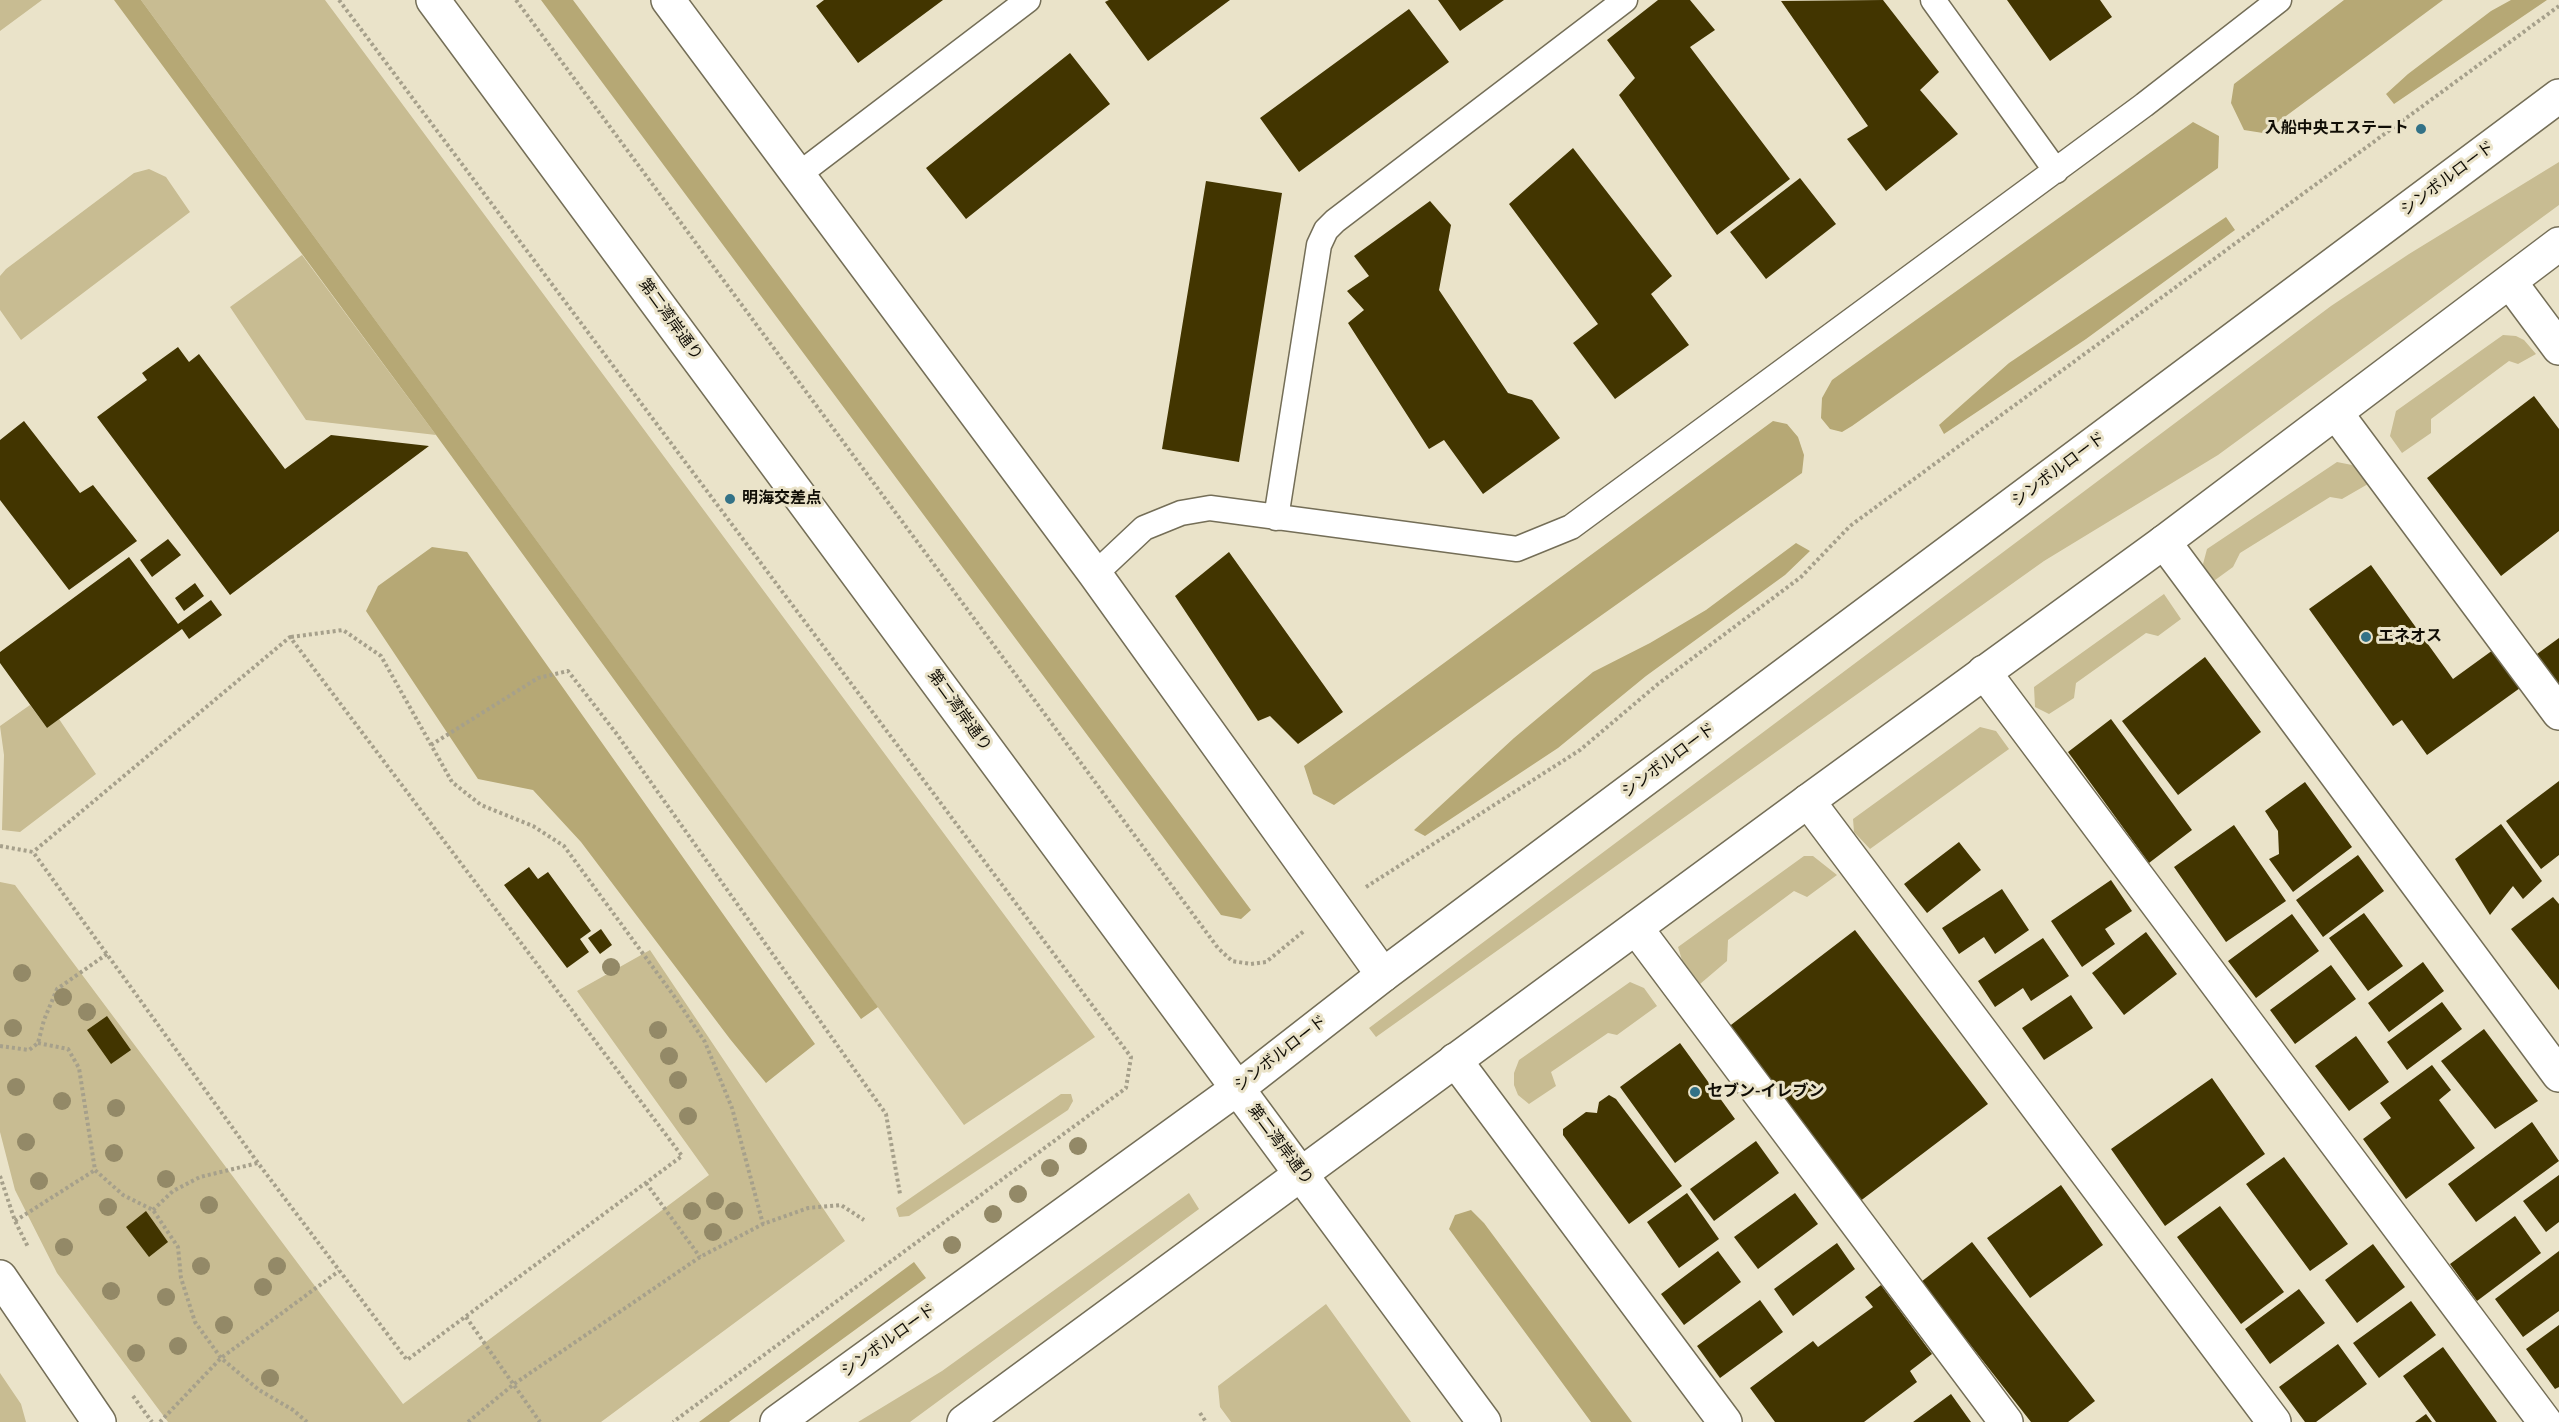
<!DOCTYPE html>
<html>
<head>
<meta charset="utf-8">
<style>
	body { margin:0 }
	canvas { display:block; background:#eae3c9 }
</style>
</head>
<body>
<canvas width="2559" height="1422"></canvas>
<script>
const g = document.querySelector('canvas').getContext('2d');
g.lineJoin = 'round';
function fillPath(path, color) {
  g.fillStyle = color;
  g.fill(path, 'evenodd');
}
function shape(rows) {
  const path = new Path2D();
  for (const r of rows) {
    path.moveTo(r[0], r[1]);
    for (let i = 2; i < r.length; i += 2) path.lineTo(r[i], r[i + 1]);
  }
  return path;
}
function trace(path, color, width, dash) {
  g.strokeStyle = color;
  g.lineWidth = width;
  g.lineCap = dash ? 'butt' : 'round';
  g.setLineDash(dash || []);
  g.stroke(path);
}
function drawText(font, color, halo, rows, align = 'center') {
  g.font = font + ' "Source Serif 4","Noto Sans JP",serif';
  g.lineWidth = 6;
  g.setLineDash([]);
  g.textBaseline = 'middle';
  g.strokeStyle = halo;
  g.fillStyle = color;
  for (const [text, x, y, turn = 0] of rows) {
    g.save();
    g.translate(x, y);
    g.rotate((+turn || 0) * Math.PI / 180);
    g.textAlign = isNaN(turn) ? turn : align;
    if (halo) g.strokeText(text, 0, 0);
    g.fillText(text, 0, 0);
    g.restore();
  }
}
fillPath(shape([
	[0,0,42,0,0,31],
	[141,0,325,0,1095,1037,964,1125],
	[2559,162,2559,205,2218,455,2044,561,1376,1037,1369,1028,2331,306,2409,254],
	[149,169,166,177,190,212,21,340,0,310,0,276,6,269,134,173],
	[302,255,436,435,306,420,230,307],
	[2503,335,2516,336,2524,340,2536,354,2518,364,2509,361,2431,419,2431,433,2402,453,2390,436,2396,411],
	[2337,462,2352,465,2362,473,2368,484,2342,499,2330,497,2240,553,2233,567,2211,583,2203,564,2207,549],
	[2164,594,2181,619,2158,636,2146,633,2076,683,2074,698,2049,714,2035,707,2034,687],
	[30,705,47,728,59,719,96,774,20,832,2,830,4,755,0,726],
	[1980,727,1996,731,2009,749,1870,849,1854,832,1853,819],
	[1804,856,1813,856,1837,875,1807,897,1794,891,1728,940,1727,961,1700,984,1682,960,1678,947],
	[0,882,15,885,403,1404,709,1175,577,991,650,950,845,1241,601,1422,168,1422,57,1273,15,1190,0,1132],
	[1630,982,1644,988,1657,1006,1617,1035,1608,1033,1551,1072,1556,1086,1529,1104,1518,1095,1514,1085,1514,1073,1519,1060],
	[1061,1094,1071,1094,1073,1101,1068,1110,909,1216,899,1217,896,1208],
	[1189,1193,1199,1209,910,1422,858,1422,942,1371],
	[1326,1304,1411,1422,1231,1422,1220,1407,1218,1386],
	[0,1373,21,1404,26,1422,0,1422]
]), '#c8bc92');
fillPath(shape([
	[114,0,141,0,878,1007,861,1019,436,435],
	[541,0,573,0,1251,910,1241,919,1221,915],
	[2344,0,2443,0,2263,133,2244,130,2231,103,2234,84],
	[2511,0,2547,0,2394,104,2386,94,2408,74,2491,11],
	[2193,122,2219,136,2218,168,1852,426,1842,432,1830,429,1821,418,1822,398,1832,380],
	[2226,217,2235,230,2086,339,1944,434,1939,425,2009,363],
	[1773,421,1787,424,1798,437,1804,455,1802,473,1334,805,1313,794,1304,766],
	[1796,543,1810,551,1785,575,1646,676,1558,748,1425,836,1414,830,1514,738,1593,672,1650,643,1706,610],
	[432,547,467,552,815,1044,766,1083,730,1039,581,842,533,790,478,779,366,611,378,586],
	[1471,1210,1484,1223,1632,1422,1591,1422,1449,1229,1455,1215],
	[914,1262,926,1278,729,1422,699,1422]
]), '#b6a875');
fillPath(shape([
	[824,0,943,0,858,63,816,6],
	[1109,0,1230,0,1148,61,1105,2],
	[1438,0,1504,0,1460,31],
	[1658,0,1690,0,1715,30,1690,47,1790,179,1717,235,1619,95,1635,78,1607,40],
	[1883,0,1939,72,1920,90,1958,134,1886,191,1847,139,1868,126,1781,1],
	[2007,0,2100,0,2112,17,2050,61],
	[1409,9,1449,62,1299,172,1260,118],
	[1070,53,1110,104,966,219,926,168],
	[1573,148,1672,276,1651,294,1689,345,1615,399,1573,343,1598,324,1509,204],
	[1800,178,1836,224,1766,279,1730,232],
	[1206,181,1282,193,1239,462,1162,449],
	[1430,201,1451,225,1439,290,1508,393,1532,400,1560,438,1483,494,1444,440,1429,449,1348,323,1364,310,1347,291,1369,276,1354,256],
	[178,347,189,362,199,354,285,469,331,435,429,446,230,595,97,417,147,380,142,373],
	[2534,396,2559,429,2559,531,2501,576,2427,478],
	[24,421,80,493,93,485,137,541,69,590,0,500,0,440],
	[168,539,181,555,152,577,140,560],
	[1229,552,1343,712,1298,744,1270,716,1258,721,1175,596],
	[129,557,178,624,211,600,222,615,189,639,182,629,47,728,0,663,0,652],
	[2371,565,2453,679,2493,650,2520,688,2427,755,2402,720,2393,726,2309,609],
	[195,583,204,596,184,611,175,598],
	[2559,638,2559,685,2537,654],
	[2205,657,2261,732,2178,795,2122,721],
	[2111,719,2192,830,2149,863,2068,752],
	[2559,781,2559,855,2541,869,2506,821],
	[2305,782,2352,847,2293,892,2269,859,2279,854,2278,831,2265,811],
	[2501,824,2542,881,2523,899,2513,886,2490,915,2455,859],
	[2234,825,2286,901,2226,942,2174,867],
	[1959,842,1981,870,1927,913,1904,884],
	[2358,855,2384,891,2323,937,2296,900],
	[529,867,538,879,548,872,591,931,580,939,589,952,567,968,504,885],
	[2111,880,2132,911,2105,929,2115,944,2082,967,2051,921],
	[2002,889,2029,930,1995,954,1984,937,1959,954,1942,928],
	[2553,897,2559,904,2559,990,2511,929],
	[2364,913,2403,966,2368,991,2329,938],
	[2292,914,2319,951,2256,998,2228,961],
	[601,929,612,945,600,954,588,938],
	[1855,930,1988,1104,1859,1202,1727,1028],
	[2146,932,2177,974,2124,1015,2092,973],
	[2043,938,2069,976,2031,1001,2023,988,1995,1007,1978,981],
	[2423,962,2444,991,2389,1032,2368,1003],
	[2331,965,2356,999,2295,1044,2270,1010],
	[2071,995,2093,1028,2044,1060,2022,1028],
	[2442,1002,2462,1029,2407,1070,2387,1042],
	[107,1016,131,1050,111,1064,87,1030],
	[2484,1029,2538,1101,2495,1129,2441,1061],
	[2356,1036,2389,1082,2349,1111,2315,1066],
	[1680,1043,1735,1119,1675,1163,1620,1087],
	[2432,1065,2451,1090,2439,1100,2475,1148,2406,1199,2363,1139,2391,1118,2380,1103],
	[2212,1078,2265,1154,2165,1226,2111,1149],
	[1609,1095,1616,1099,1682,1186,1629,1224,1563,1135,1563,1129,1586,1112,1597,1113,1599,1102],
	[2532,1122,2559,1161,2476,1222,2448,1184],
	[1756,1141,1779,1173,1714,1221,1690,1189],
	[2284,1157,2348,1244,2310,1271,2246,1184],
	[2559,1175,2559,1222,2546,1232,2523,1201],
	[2061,1185,2103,1245,2030,1298,1987,1238],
	[1687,1193,1719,1239,1679,1268,1647,1222],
	[1795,1193,1818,1224,1758,1269,1734,1237],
	[2220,1206,2284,1292,2241,1324,2177,1237],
	[146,1211,168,1242,149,1257,126,1227],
	[2515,1216,2541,1253,2477,1301,2450,1264],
	[1972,1242,2095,1401,2068,1422,2031,1422,1921,1282],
	[1837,1243,1855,1269,1793,1316,1774,1289],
	[2373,1244,2405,1287,2357,1323,2325,1280],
	[1718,1251,1741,1282,1684,1325,1661,1294],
	[2559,1251,2559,1311,2523,1337,2495,1299],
	[1881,1285,1932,1354,1910,1371,1917,1382,1864,1422,1775,1422,1750,1388,1813,1341,1818,1347,1873,1307,1865,1297],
	[2299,1289,2325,1323,2270,1364,2245,1329],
	[1760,1300,1783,1332,1720,1378,1697,1346],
	[2411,1301,2436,1335,2379,1378,2353,1343],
	[2559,1325,2559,1387,2555,1389,2526,1349],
	[2338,1344,2367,1384,2316,1422,2305,1422,2279,1387],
	[2443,1347,2497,1422,2436,1422,2403,1376],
	[1951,1394,1971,1422,1913,1422],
	[2426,1414,2432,1422,2415,1422]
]), '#423500');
const service = shape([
	[1933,0,2056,171],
	[798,175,1028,0],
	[1276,518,1319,245,1326,230,1335,221,1625,0],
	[1095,574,1144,528,1181,513,1210,508,1517,549,1571,527,2144,105,2279,0]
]);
const minor = shape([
	[668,0,1095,574,1383,975],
	[2510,282,2559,348],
	[2336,413,2559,713],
	[2164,542,2559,1075],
	[1984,672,2545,1422],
	[1808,801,2274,1422],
	[1636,928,2006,1422],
	[1455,1060,1725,1422]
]);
const tertiary = shape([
	[433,0,1484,1422],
	[0,1277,99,1422],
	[777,1422,1238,1088,1383,975,2559,96],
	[964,1422,1808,801,2164,542,2559,244]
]);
trace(service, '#746e57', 27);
trace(minor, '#746e57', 36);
trace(tertiary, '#746e57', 36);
trace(shape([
	[339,0,1131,1057,1126,1088,673,1422],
	[516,0,1218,948,1232,961,1251,964,1266,962,1304,931],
	[291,637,343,630,381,656,452,782,481,805,533,826,564,846,674,996,705,1042,732,1108,763,1224],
	[431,745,538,678,568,671,616,733,886,1114,900,1194],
	[0,846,33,852,258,1163,407,1360,682,1156,290,637,33,852],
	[1366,887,1580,750,1658,684,1801,577,1850,526,2559,6],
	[38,1043,68,1049,79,1068,95,1170,123,1195,153,1210,178,1247,181,1278,195,1322,221,1358,259,1390,293,1410,307,1422],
	[0,1046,29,1050,38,1043,44,1020,57,989,107,954],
	[0,1176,15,1221,28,1247],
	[646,1183,700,1257],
	[153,1210,173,1191,200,1177,258,1163],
	[15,1221,95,1170],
	[466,1317,540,1422],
	[133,1396,152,1422],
	[1200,1413,1206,1422],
	[160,1422,221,1358,339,1271],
	[468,1422,514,1384,700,1257,763,1224,808,1208,841,1205,864,1220]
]), '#a6a08b', 4, [3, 3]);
trace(service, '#fff', 24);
trace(minor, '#fff', 33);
trace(tertiary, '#fff', 33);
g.fillStyle = '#938967';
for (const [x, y] of [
	[611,967],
	[22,973],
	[63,997],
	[87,1012],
	[13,1028],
	[658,1030],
	[669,1056],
	[678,1080],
	[16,1087],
	[62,1101],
	[116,1108],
	[688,1116],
	[26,1142],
	[1078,1146],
	[114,1153],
	[1050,1168],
	[166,1179],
	[39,1181],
	[1018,1194],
	[715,1201],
	[209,1205],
	[108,1207],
	[692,1211],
	[734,1211],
	[993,1214],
	[713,1232],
	[952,1245],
	[64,1247],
	[201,1266],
	[277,1266],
	[263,1287],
	[111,1291],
	[166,1297],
	[224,1325],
	[178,1346],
	[136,1353],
	[270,1378]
]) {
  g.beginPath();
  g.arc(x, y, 9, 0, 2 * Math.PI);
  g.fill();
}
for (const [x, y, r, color] of [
	[2421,129,6,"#337287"],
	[730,499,6,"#337287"],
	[2366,637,6,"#337287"],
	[1695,1092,6,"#337287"]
]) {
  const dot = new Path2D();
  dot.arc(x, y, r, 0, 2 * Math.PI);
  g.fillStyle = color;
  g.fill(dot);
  trace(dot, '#eae3c9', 2);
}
drawText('bold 16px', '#110e06', '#eae3c9', [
	["入船中央エステート",2409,129,"right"],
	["明海交差点",742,499],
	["エネオス",2378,637],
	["セブン-イレブン",1707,1092]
], 'left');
drawText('16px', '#110e06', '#eae3c9', [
	["シンボルロード",2448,179,-37],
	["第二湾岸通り",670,320,54],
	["シンボルロード",2059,470,-37],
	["第二湾岸通り",959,711,54],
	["シンボルロード",1669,761,-37],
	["シンボルロード",1281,1054,-38],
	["第二湾岸通り",1280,1145,53],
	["シンボルロード",889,1341,-36]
]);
</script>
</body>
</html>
